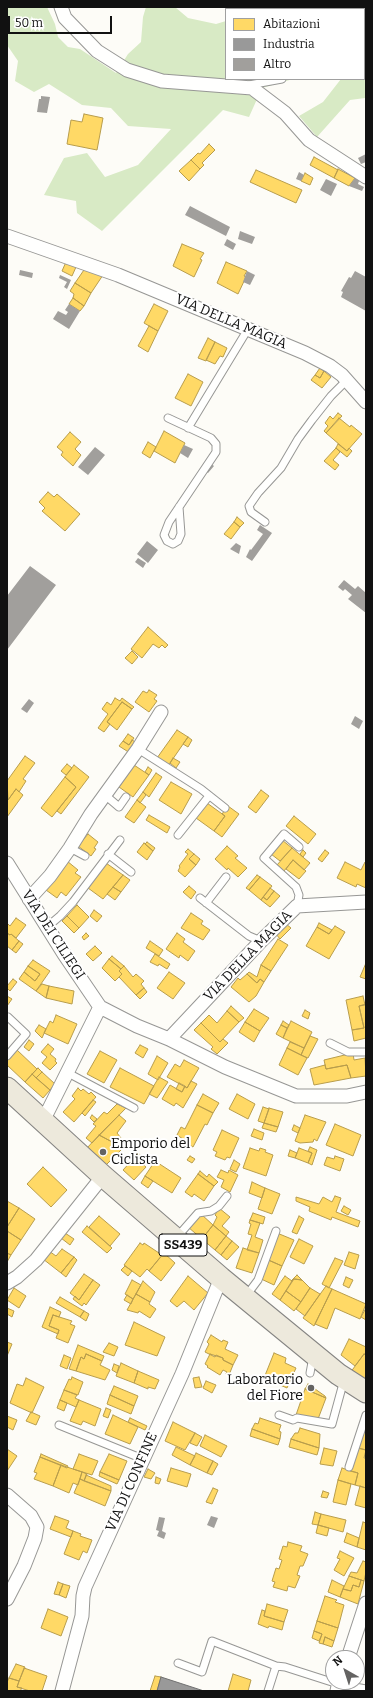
<!DOCTYPE html>
<html>
<head>
<meta charset="utf-8">
<style>
	body { margin:0 }
	#map { position:relative; width:373px; height:1698px; overflow:hidden; background:#fdfcf7; font-family:Bitter,serif }
	canvas { display:block }
	.frame { position:absolute; inset:0; border:8px solid #111; pointer-events:none }
	.legend { position:absolute; left:225px; top:8px; width:140px; height:72px; box-sizing:border-box; background:#fff; border:1px solid #a0a0a0; margin:0; padding:5px 7px; list-style:none; font-size:12px; color:#111 }
	.legend li { display:flex; align-items:center; gap:8px; height:20px }
	.legend b { width:20px; border:1px solid #a0a0a0 }
	.north { position:absolute; left:325px; top:1650px; width:40px; height:40px; box-sizing:border-box; background:#fff; border:1px solid #a0a0a0; border-radius:50%; rotate:321deg; font-size:11px; font-weight:700; line-height:16px; text-align:center; color:#111 }
	.north::after { content:''; display:block; margin:auto; width:14px; height:18px; background:#646362; clip-path:polygon(50% 0,100% 100%,50% 72%,0 100%) }
	.scale { position:absolute; left:8px; top:16px; width:104px; height:18px; box-sizing:border-box; border:2px solid #111; border-top:0; padding-left:5px; font-size:12px; line-height:14px; white-space:nowrap; color:#111; -webkit-text-stroke:3px #fff; paint-order:stroke }
</style>
</head>
<body>
<div id="map">
<canvas width="373" height="1698"></canvas>
<div class="frame"></div>
<ul class="legend">
<li><b style="height:11px;background:#ffd966"></b>Abitazioni</li>
<li><b style="height:11px;background:#999"></b>Industria</li>
<li><b style="height:11px;background:#a19f9c"></b>Altro</li>
</ul>
<div class="north">N</div>
<div class="scale">50 m</div>
</div>
<script>
const g = document.querySelector('canvas').getContext('2d');
g.lineJoin = 'round';
function fillPath(path, color) {
  g.fillStyle = color;
  g.fill(path, 'evenodd');
}
function shape(rows) {
  const path = new Path2D();
  for (const r of rows) {
    path.moveTo(r[0], r[1]);
    for (let i = 2; i < r.length; i += 2) path.lineTo(r[i], r[i + 1]);
  }
  return path;
}
function trace(path, color, width, dash) {
  g.strokeStyle = color;
  g.lineWidth = width;
  g.lineCap = dash ? 'butt' : 'round';
  g.setLineDash(dash || []);
  g.stroke(path);
}
function drawText(font, color, halo, rows, align = 'center') {
  g.font = font + ' Bitter,serif';
  g.lineWidth = 4;
  g.setLineDash([]);
  g.textBaseline = 'middle';
  g.strokeStyle = halo;
  g.fillStyle = color;
  for (const [text, x, y, turn = 0] of rows) {
    g.save();
    g.translate(x, y);
    g.rotate((+turn || 0) * Math.PI / 180);
    g.textAlign = isNaN(turn) ? turn : align;
    if (halo) g.strokeText(text, 0, 0);
    g.fillText(text, 0, 0);
    g.restore();
  }
}
fillPath(shape([
	[7,7,47,7,55,24,58,37,68,47,80,49,116,73,128,54,141,42,143,17,146,7,175,7,188,18,216,24,226,21,226,79,293,79,262,88,249,117,223,110,102,231,77,213,76,201,44,195,64,158,87,153,105,177,138,165,171,129,128,126,111,108,82,105,49,84,34,92,15,81,18,61,7,45],
	[286,7,366,7,366,27,364,27,364,9,284,9],
	[366,46,366,96,365,98,350,100,317,137,299,116,323,102,341,79,364,79,364,49]
]), '#d8eac5');
const homes = shape([
	[84,114,103,118,97,150,67,144,71,120,82,122,84,114],
	[209,144,215,150,202,163,204,165,200,169,191,160,198,153,200,154,209,144],
	[314,157,338,170,334,178,310,165,314,157],
	[191,160,200,169,189,181,179,171,191,160],
	[338,169,355,178,349,186,334,178,338,169],
	[256,170,302,190,296,203,250,182,256,170],
	[305,173,313,178,310,185,301,181,305,173],
	[182,244,204,253,200,259,202,260,194,277,173,266,182,244],
	[66,262,76,267,72,276,62,271,66,262],
	[226,262,247,271,244,276,246,277,238,294,217,283,226,262],
	[86,267,103,275,91,293,75,283,86,267],
	[75,283,91,293,84,306,73,298,74,294,70,291,75,283],
	[73,298,84,306,80,311,69,304,73,298],
	[154,304,168,311,158,331,144,323,154,304],
	[149,326,158,331,148,352,138,346,149,326],
	[208,338,215,342,206,361,198,358,208,338],
	[215,342,227,348,223,357,220,356,215,364,206,360,215,342],
	[320,368,324,371,320,378,315,375,320,368],
	[324,371,331,377,322,388,311,380,315,375,320,378,324,371],
	[188,374,203,382,191,406,175,398,188,374],
	[338,413,342,416,326,433,324,431,328,426,325,423,330,416,333,419,338,413],
	[339,418,350,427,351,425,362,434,347,451,326,433,339,418],
	[164,431,185,443,175,463,154,451,164,431],
	[70,432,81,442,75,449,81,455,73,466,61,455,63,452,57,447,70,432],
	[148,442,156,447,150,458,142,453,148,442],
	[338,444,347,451,349,448,352,451,347,457,336,448,338,444],
	[336,448,340,452,333,460,339,465,335,470,324,461,336,448],
	[48,492,54,497,57,494,80,514,65,531,42,511,45,508,39,502,48,492],
	[237,517,244,523,240,527,234,522,237,517],
	[234,522,240,527,231,539,224,534,234,522],
	[148,627,168,645,165,648,162,645,159,648,153,644,142,658,131,649,148,627],
	[132,651,138,657,132,664,125,658,132,651],
	[149,690,157,695,154,699,157,701,149,712,135,702,143,691,147,693,149,690],
	[115,698,120,701,122,698,134,707,132,709,122,702,107,722,110,724,104,732,98,728,108,714,102,709,107,702,111,705,115,698],
	[122,702,132,709,117,730,107,722,122,702],
	[177,730,188,737,168,766,157,758,177,730],
	[128,734,134,738,129,745,123,741,128,734],
	[188,737,192,740,188,747,183,744,188,737],
	[132,740,137,743,130,753,119,746,123,741,129,745,132,740],
	[25,756,35,763,23,779,26,781,19,792,16,789,8,800,7,781,25,756],
	[173,758,180,762,176,768,170,763,173,758],
	[67,764,72,768,66,775,61,771,67,764],
	[74,765,89,777,61,814,57,811,76,787,65,777,74,765],
	[134,765,149,775,133,797,119,787,134,765],
	[148,767,152,770,149,775,145,772,148,767],
	[156,773,162,777,149,797,143,792,156,773],
	[65,777,76,787,52,817,41,808,65,777],
	[171,782,192,794,181,814,159,800,171,782],
	[16,789,23,795,7,817,7,800,8,800,16,789],
	[261,790,269,796,256,813,248,807,261,790],
	[143,792,146,795,140,803,137,800,143,792],
	[137,800,146,807,134,823,125,817,137,800],
	[207,803,225,816,214,831,196,818,207,803],
	[228,806,239,814,222,837,214,831,225,816,222,814,228,806],
	[149,815,170,827,167,833,146,820,149,815],
	[294,816,316,834,308,844,286,826,294,816],
	[88,834,98,842,94,848,96,849,91,856,78,846,88,834],
	[282,840,292,848,280,861,271,854,282,840],
	[147,842,155,848,153,851,145,844,147,842],
	[144,843,153,851,147,860,137,852,144,843],
	[227,846,238,856,235,858,247,868,238,877,228,868,227,870,215,859,227,846],
	[292,848,310,863,304,870,293,860,284,871,277,865,292,848],
	[188,849,194,854,189,859,196,865,185,877,178,871,180,867,179,866,188,854,185,852,188,849],
	[303,850,306,853,303,857,300,854,303,850],
	[325,850,329,853,322,862,318,859,325,850],
	[194,854,200,859,196,865,189,859,194,854],
	[293,860,306,871,299,879,286,869,293,860],
	[67,861,78,870,75,873,81,877,66,896,61,892,57,898,46,890,67,861],
	[345,862,361,870,365,862,366,863,366,888,357,884,356,887,337,878,345,862],
	[106,863,123,875,103,899,88,888,106,863],
	[123,875,130,880,121,892,113,887,123,875],
	[257,875,260,877,249,890,246,888,257,875],
	[260,877,272,886,261,900,249,890,260,877],
	[189,886,196,892,191,899,183,892,189,886],
	[113,887,121,892,115,900,107,894,113,887],
	[270,888,274,891,267,900,263,897,270,888],
	[274,891,280,896,270,907,261,900,263,897,267,900,274,891],
	[77,905,89,917,79,928,67,916,77,905],
	[94,910,102,916,97,922,90,916,94,910],
	[191,913,203,921,201,924,210,930,203,940,181,928,191,913],
	[67,916,79,928,74,933,62,921,67,916],
	[16,918,26,925,16,938,11,934,10,935,7,933,7,923,10,926,16,918],
	[319,923,332,930,329,934,317,927,319,923],
	[286,924,291,928,280,939,276,934,286,924],
	[335,926,345,932,329,959,306,946,317,927,329,934,335,926],
	[7,933,10,935,11,934,19,941,12,950,7,946,7,933],
	[86,933,89,936,84,940,82,937,86,933],
	[177,933,185,939,183,942,195,951,188,961,180,955,179,958,166,949,177,933],
	[278,939,288,945,271,971,261,965,278,939],
	[19,941,23,944,16,953,12,950,19,941],
	[150,941,163,950,159,956,146,948,150,941],
	[95,946,102,953,93,961,86,954,95,946],
	[155,954,170,964,167,969,159,964,158,966,150,962,155,954],
	[112,956,124,966,121,969,109,959,112,956],
	[109,959,121,969,119,971,122,974,115,981,102,968,109,959],
	[33,960,50,971,36,991,19,979,24,972,35,981,40,974,28,966,33,960],
	[366,963,366,979,360,977,366,963],
	[261,965,271,971,264,982,260,979,257,983,247,974,249,972,257,977,261,965],
	[28,966,40,974,35,981,24,972,28,966],
	[124,966,133,977,136,974,144,981,141,984,144,988,136,995,119,977,122,974,119,971,124,966],
	[169,972,185,983,173,999,157,988,169,972],
	[247,974,257,983,260,979,264,982,256,996,249,1002,231,987,238,978,240,980,247,974],
	[13,979,17,982,10,991,7,988,7,986,13,979],
	[42,984,49,986,46,998,36,991,42,984],
	[49,986,74,991,72,1004,46,998,49,986],
	[144,988,147,992,140,999,136,995,144,988],
	[7,996,12,999,7,1006,7,996],
	[363,996,365,1005,359,1006,364,1028,352,1030,346,1000,363,996],
	[366,1004,366,1038,354,1041,352,1030,364,1028,359,1006,366,1004],
	[231,1006,244,1018,239,1022,227,1011,231,1006],
	[254,1009,269,1018,260,1031,245,1022,254,1009],
	[305,1010,310,1013,308,1019,302,1016,305,1010],
	[227,1011,239,1022,220,1042,201,1023,209,1015,217,1023,227,1011],
	[56,1015,77,1024,68,1044,44,1033,50,1021,53,1023,56,1015],
	[283,1021,289,1025,287,1028,281,1025,283,1021],
	[291,1021,312,1032,304,1048,283,1038,291,1021],
	[245,1022,260,1031,254,1042,239,1032,245,1022],
	[201,1023,220,1042,223,1039,228,1043,217,1054,211,1049,213,1047,194,1030,201,1023],
	[39,1025,46,1029,42,1038,35,1031,39,1025],
	[281,1025,287,1028,283,1038,276,1034,281,1025],
	[310,1036,318,1039,308,1058,301,1055,310,1036],
	[29,1040,34,1044,29,1051,24,1047,29,1040],
	[290,1042,304,1048,301,1055,287,1048,290,1042],
	[48,1044,54,1049,50,1054,56,1059,55,1061,57,1063,50,1070,42,1063,47,1057,41,1052,48,1044],
	[140,1045,148,1049,143,1058,135,1053,140,1045],
	[287,1048,307,1058,298,1075,279,1065,287,1048],
	[17,1050,37,1069,25,1082,7,1065,7,1061,17,1050],
	[100,1051,117,1060,104,1083,87,1074,100,1051],
	[353,1053,354,1060,365,1058,366,1076,351,1078,347,1065,326,1069,324,1060,353,1053],
	[157,1056,168,1063,158,1080,148,1074,157,1056],
	[184,1060,199,1068,187,1088,167,1077,175,1064,180,1067,184,1060],
	[325,1065,326,1069,347,1065,351,1078,314,1085,310,1069,325,1065],
	[38,1068,42,1072,36,1078,32,1074,38,1068],
	[120,1068,154,1086,144,1104,110,1087,120,1068],
	[42,1072,55,1084,50,1090,36,1078,42,1072],
	[32,1074,50,1090,43,1098,25,1082,32,1074],
	[159,1077,168,1082,157,1098,149,1094,159,1077],
	[191,1081,197,1084,183,1108,176,1103,174,1106,162,1099,170,1085,182,1092,185,1086,187,1088,191,1081],
	[179,1083,185,1086,182,1092,176,1089,179,1083],
	[78,1088,81,1091,83,1089,89,1094,91,1092,96,1097,74,1122,63,1112,75,1099,72,1096,78,1088],
	[203,1094,219,1103,213,1113,197,1105,203,1094],
	[237,1094,255,1104,248,1119,229,1109,237,1094],
	[93,1100,96,1102,85,1116,82,1113,93,1100],
	[117,1104,126,1108,92,1143,86,1138,96,1126,93,1124,104,1112,107,1114,117,1104],
	[197,1105,213,1113,207,1125,205,1124,193,1147,182,1141,183,1139,177,1135,181,1127,185,1129,197,1105],
	[263,1107,269,1109,264,1123,258,1121,263,1107],
	[269,1108,283,1112,278,1127,264,1123,269,1108],
	[92,1115,97,1119,94,1122,90,1118,92,1115],
	[119,1115,126,1121,117,1133,121,1138,116,1144,99,1135,119,1115],
	[305,1115,326,1122,317,1141,314,1139,313,1142,300,1143,295,1141,305,1115],
	[264,1123,278,1127,276,1132,262,1128,264,1123],
	[335,1124,361,1135,353,1156,326,1145,335,1124],
	[294,1125,300,1128,298,1133,292,1130,294,1125],
	[254,1129,264,1133,262,1140,251,1136,254,1129],
	[222,1130,239,1138,230,1158,227,1157,225,1160,215,1156,217,1152,213,1150,222,1130],
	[99,1135,116,1144,122,1149,106,1165,87,1148,99,1135],
	[310,1147,317,1150,312,1165,308,1163,312,1153,308,1151,310,1147],
	[250,1148,259,1151,260,1148,266,1150,265,1152,273,1155,266,1176,243,1168,250,1148],
	[299,1148,312,1153,308,1163,295,1158,299,1148],
	[290,1150,297,1153,295,1158,288,1156,290,1150],
	[138,1153,146,1160,143,1164,135,1157,138,1153],
	[190,1156,195,1159,192,1163,187,1160,190,1156],
	[335,1156,344,1159,340,1171,324,1165,327,1157,334,1159,335,1156],
	[135,1157,146,1167,134,1180,123,1170,135,1157],
	[234,1160,240,1164,236,1172,230,1169,234,1160],
	[155,1161,181,1178,172,1193,145,1176,155,1161],
	[43,1167,67,1190,51,1207,27,1184,43,1167],
	[221,1170,228,1173,229,1170,238,1175,230,1192,221,1187,224,1180,217,1177,221,1170],
	[200,1171,207,1177,209,1174,218,1182,214,1186,198,1174,200,1171],
	[198,1174,214,1186,204,1201,194,1194,192,1197,185,1192,198,1174],
	[145,1176,153,1181,148,1188,141,1183,145,1176],
	[252,1182,265,1188,262,1198,249,1193,252,1182],
	[265,1188,280,1194,272,1214,258,1209,265,1188],
	[335,1196,341,1198,336,1212,360,1221,358,1227,332,1217,331,1220,309,1211,310,1207,296,1201,296,1197,319,1204,323,1197,332,1202,335,1196],
	[7,1201,19,1208,7,1227,7,1201],
	[344,1206,351,1210,348,1215,341,1211,344,1206],
	[19,1208,35,1219,21,1240,7,1231,7,1227,19,1208],
	[219,1208,230,1217,222,1226,229,1232,226,1236,213,1225,217,1217,215,1215,219,1208],
	[253,1213,265,1217,263,1224,250,1220,253,1213],
	[201,1214,213,1225,202,1239,188,1227,201,1214],
	[99,1216,120,1234,110,1246,89,1227,99,1216],
	[299,1216,304,1219,297,1234,292,1232,299,1216],
	[250,1220,260,1223,255,1237,263,1240,259,1253,247,1250,252,1235,248,1234,251,1224,249,1223,250,1220],
	[213,1225,226,1236,215,1250,202,1239,213,1225],
	[87,1226,112,1248,107,1253,82,1232,87,1226],
	[7,1231,21,1240,11,1255,7,1253,7,1231],
	[65,1233,74,1239,70,1245,61,1238,65,1233],
	[277,1233,294,1240,282,1266,266,1259,277,1233],
	[226,1236,232,1241,221,1255,215,1250,226,1236],
	[299,1239,313,1246,304,1264,290,1257,299,1239],
	[232,1241,239,1247,227,1260,221,1255,232,1241],
	[140,1243,143,1245,144,1243,162,1255,149,1271,147,1269,140,1277,124,1265,140,1243],
	[243,1248,259,1253,252,1273,236,1268,243,1248],
	[62,1249,74,1257,61,1273,43,1259,49,1251,56,1256,62,1249],
	[349,1252,359,1255,355,1269,344,1265,349,1252],
	[7,1253,11,1255,7,1262,7,1253],
	[164,1253,175,1263,161,1281,149,1271,164,1253],
	[74,1257,77,1260,66,1277,61,1273,74,1257],
	[335,1258,343,1261,329,1288,322,1284,335,1258],
	[266,1259,282,1266,274,1285,259,1278,266,1259],
	[125,1266,132,1271,128,1276,121,1270,125,1266],
	[84,1274,93,1280,79,1300,70,1293,84,1274],
	[297,1275,302,1280,294,1279,292,1281,291,1281,297,1275],
	[188,1276,208,1293,194,1310,184,1301,177,1307,170,1301,188,1276],
	[285,1276,292,1281,280,1300,272,1294,285,1276],
	[346,1277,353,1280,349,1288,343,1285,346,1277],
	[294,1279,302,1280,310,1288,301,1302,286,1291,294,1279],
	[93,1280,100,1285,86,1305,84,1303,82,1306,73,1299,75,1296,79,1300,93,1280],
	[132,1280,141,1285,133,1299,125,1294,132,1280],
	[143,1281,155,1292,150,1302,136,1294,143,1281],
	[326,1286,332,1289,314,1326,303,1318,326,1286],
	[14,1288,26,1296,19,1308,7,1300,14,1288],
	[310,1288,320,1294,305,1316,296,1309,310,1288],
	[332,1289,366,1304,360,1319,335,1308,327,1329,315,1324,332,1289],
	[286,1291,301,1302,294,1311,280,1300,286,1291],
	[136,1294,150,1302,149,1304,156,1309,150,1318,139,1311,138,1313,127,1310,136,1294],
	[127,1295,133,1299,131,1304,124,1300,127,1295],
	[60,1297,84,1311,80,1317,56,1303,60,1297],
	[50,1307,61,1312,59,1317,53,1315,49,1326,59,1330,58,1334,42,1327,50,1307],
	[7,1308,14,1311,12,1317,7,1314,7,1308],
	[366,1308,366,1320,361,1317,366,1308],
	[84,1311,89,1314,86,1321,80,1317,84,1311],
	[53,1315,72,1321,70,1324,75,1326,68,1343,56,1338,59,1330,49,1326,53,1315],
	[134,1322,165,1337,157,1356,125,1345,134,1322],
	[211,1335,222,1342,223,1340,228,1342,225,1349,238,1355,233,1365,223,1360,223,1358,216,1355,215,1357,205,1352,209,1344,207,1342,211,1335],
	[349,1339,366,1347,366,1355,364,1354,355,1366,341,1355,349,1339],
	[7,1342,12,1344,7,1356,7,1342],
	[109,1343,118,1347,114,1356,103,1352,109,1343],
	[78,1345,104,1356,102,1361,86,1354,84,1359,81,1357,76,1371,69,1369,78,1345],
	[274,1353,286,1358,285,1363,296,1368,287,1388,264,1378,274,1353],
	[86,1354,102,1361,100,1365,110,1370,105,1380,76,1371,81,1357,84,1359,86,1354],
	[210,1354,223,1358,223,1360,233,1365,229,1375,226,1374,227,1372,223,1370,220,1375,207,1367,208,1366,205,1364,210,1354],
	[364,1354,366,1355,366,1383,350,1373,364,1354],
	[64,1355,71,1358,67,1369,60,1366,64,1355],
	[121,1363,138,1371,134,1383,116,1376,121,1363],
	[114,1364,119,1366,117,1373,112,1370,114,1364],
	[138,1371,159,1380,155,1389,148,1387,148,1389,134,1383,138,1371],
	[72,1377,83,1382,78,1395,64,1390,69,1379,71,1380,72,1377],
	[199,1377,202,1387,195,1388,193,1378,199,1377],
	[26,1378,44,1387,32,1413,10,1403,17,1384,23,1386,26,1378],
	[206,1381,216,1385,212,1393,203,1388,206,1381],
	[308,1384,325,1396,326,1398,305,1389,308,1384],
	[114,1386,138,1396,134,1406,110,1395,114,1386],
	[305,1389,326,1398,318,1419,296,1415,305,1389],
	[64,1390,77,1395,75,1398,79,1400,76,1407,60,1400,64,1390],
	[110,1395,134,1406,131,1414,107,1404,110,1395],
	[60,1400,67,1403,64,1411,57,1408,60,1400],
	[79,1400,101,1409,95,1426,83,1421,81,1425,70,1421,79,1400],
	[106,1408,111,1410,108,1418,103,1416,106,1408],
	[31,1412,40,1416,36,1425,26,1421,31,1412],
	[113,1415,138,1427,130,1444,105,1434,113,1415],
	[7,1416,17,1420,13,1430,7,1427,7,1416],
	[130,1418,147,1426,145,1430,128,1422,130,1418],
	[260,1418,281,1425,279,1431,281,1432,280,1439,252,1429,255,1423,258,1424,260,1418],
	[173,1422,195,1433,185,1450,165,1441,173,1422],
	[366,1426,366,1450,358,1448,366,1426],
	[300,1428,320,1434,319,1448,291,1439,295,1433,298,1433,300,1428],
	[252,1429,280,1439,278,1445,250,1436,252,1429],
	[195,1433,202,1437,197,1446,190,1443,195,1433],
	[205,1435,227,1446,221,1457,200,1446,205,1435],
	[291,1439,319,1448,317,1455,289,1447,291,1439],
	[176,1447,195,1456,190,1465,172,1455,176,1447],
	[324,1448,337,1451,333,1466,320,1464,324,1448],
	[358,1448,366,1450,364,1458,366,1458,366,1488,355,1485,358,1473,350,1471,358,1448],
	[7,1449,17,1456,7,1471,7,1449],
	[196,1453,213,1461,207,1473,190,1465,196,1453],
	[41,1454,68,1466,67,1468,40,1457,41,1454],
	[79,1454,98,1461,92,1475,73,1469,79,1454],
	[109,1454,127,1461,119,1480,100,1472,109,1454],
	[40,1457,61,1465,53,1486,34,1479,37,1473,34,1472,40,1457],
	[213,1461,218,1464,212,1475,207,1473,213,1461],
	[61,1465,82,1472,78,1485,73,1483,69,1493,53,1486,61,1465],
	[171,1468,191,1474,187,1487,167,1481,171,1468],
	[342,1468,358,1473,355,1485,338,1480,342,1468],
	[148,1469,155,1473,151,1479,144,1477,148,1469],
	[82,1472,87,1474,84,1481,80,1479,82,1472],
	[100,1472,119,1480,117,1484,99,1476,100,1472],
	[86,1475,111,1486,111,1491,84,1481,86,1475],
	[156,1477,161,1479,159,1484,155,1483,156,1477],
	[80,1479,111,1491,105,1506,74,1493,80,1479],
	[338,1480,351,1484,346,1505,333,1502,338,1480],
	[360,1486,366,1488,366,1508,355,1505,360,1486],
	[213,1488,218,1490,212,1504,206,1502,213,1488],
	[323,1491,329,1493,327,1498,321,1497,323,1491],
	[315,1512,321,1514,318,1525,312,1524,315,1512],
	[321,1514,346,1520,343,1532,318,1525,321,1514],
	[55,1516,69,1521,66,1528,73,1531,71,1537,50,1529,55,1516],
	[363,1522,366,1523,366,1550,357,1547,363,1522],
	[318,1525,329,1528,327,1536,316,1533,318,1525],
	[73,1531,81,1534,80,1536,92,1540,87,1553,83,1551,79,1560,64,1554,73,1531],
	[347,1533,359,1538,357,1547,344,1542,347,1533],
	[288,1542,302,1546,300,1551,308,1554,303,1566,300,1566,297,1575,300,1576,295,1588,288,1586,287,1591,273,1587,275,1582,272,1581,276,1568,279,1569,282,1560,279,1559,283,1546,287,1547,288,1542],
	[340,1551,354,1558,344,1576,334,1570,340,1559,337,1558,340,1551],
	[363,1561,366,1562,366,1572,364,1581,349,1576,351,1572,357,1573,363,1561],
	[349,1576,361,1580,359,1587,353,1585,351,1591,343,1589,349,1576],
	[332,1580,344,1586,340,1597,328,1592,332,1580],
	[361,1580,364,1581,358,1604,340,1597,343,1589,351,1591,353,1585,359,1587,361,1580],
	[58,1582,63,1584,59,1595,54,1594,58,1582],
	[63,1584,70,1586,66,1598,59,1595,63,1584],
	[325,1596,337,1600,335,1602,344,1605,338,1628,317,1621,325,1596],
	[267,1604,288,1610,284,1622,264,1616,267,1604],
	[48,1609,68,1617,61,1636,41,1628,48,1609],
	[262,1610,265,1611,264,1616,284,1622,282,1630,269,1626,268,1628,258,1624,262,1610],
	[317,1621,338,1628,334,1641,325,1637,323,1644,319,1643,322,1634,314,1631,317,1621],
	[314,1631,322,1634,319,1641,312,1638,314,1631],
	[325,1637,334,1641,332,1647,323,1644,325,1637],
	[16,1664,25,1667,19,1681,9,1678,16,1664],
	[24,1668,47,1676,42,1691,30,1691,17,1687,24,1668],
	[233,1674,251,1680,248,1691,228,1691,233,1674],
	[155,1676,161,1677,157,1691,150,1691,155,1676],
	[9,1678,19,1681,17,1687,22,1688,20,1691,7,1691,7,1682,9,1678]
]);
fillPath(homes, '#ffd966');
trace(homes, '#b89d4c', 1);
const industry = shape([
	[161,1677,204,1691,157,1691,161,1677]
]);
fillPath(industry, '#999');
trace(industry, '#707070', 1);
fillPath(shape([
	[41,96,50,97,47,113,37,112,39,99,41,99],
	[366,154,366,162,361,164,358,158],
	[299,172,304,175,301,181,296,179],
	[355,178,359,181,358,184,364,187,362,191,349,186],
	[326,179,337,184,331,196,320,190],
	[190,206,230,227,226,236,185,215],
	[240,231,255,237,252,244,238,239],
	[227,239,236,244,233,250,224,245],
	[20,270,33,273,32,278,19,275],
	[247,271,255,275,250,285,243,282],
	[355,271,366,277,366,311,341,297,343,292,341,291,349,277,351,278],
	[60,275,71,280,67,289,64,287,67,282,59,278],
	[69,304,80,311,69,329,53,319,58,311,66,315,68,312,65,310],
	[184,445,193,449,188,458,180,453],
	[95,447,105,455,88,475,78,467],
	[210,463,214,466,208,473,203,470],
	[260,525,272,533,252,561,246,557,250,549,251,550,263,534,257,530],
	[147,541,158,550,148,563,137,554],
	[236,543,241,546,239,554,230,549],
	[138,558,146,563,143,568,135,562],
	[30,566,56,585,7,650,7,596],
	[344,580,355,589,358,586,366,593,366,613,348,599,352,595,345,589,343,591,338,587],
	[29,699,34,703,27,713,21,709],
	[355,716,363,721,359,729,351,724],
	[211,1516,218,1518,214,1528,207,1525],
	[159,1517,165,1518,162,1531,166,1533,164,1539,157,1536,159,1531,156,1530]
]), '#a19f9c');
const service = shape([
	[249,85,282,79],
	[168,418,211,438,216,444,216,452,169,522,164,535,167,541,173,544,178,541,181,534,179,507],
	[188,428,248,329],
	[265,522,251,512,249,506,258,493,281,468,298,439,312,420,331,396,347,380],
	[138,749,201,789,225,808],
	[105,795,119,807,126,797],
	[178,835,209,796],
	[70,848,85,856],
	[108,854,131,872],
	[200,898,249,936,261,941],
	[206,903,226,877],
	[297,906,299,895,296,887,264,858,284,834,299,847],
	[47,927,60,916,73,902,120,840],
	[330,1043,348,1052,366,1052],
	[7,1056,26,1034,8,1017],
	[68,1073,134,1108],
	[177,1237,198,1213,211,1211,219,1206,227,1196],
	[246,1296,258,1280,276,1231],
	[310,1373,313,1357],
	[279,1415,293,1420,297,1418,332,1424,344,1380],
	[59,1425,143,1459],
	[349,1467,366,1415],
	[178,1663,202,1672,212,1641,276,1666,285,1667,338,1684,366,1689],
	[268,1691,276,1666]
]);
const minor = shape([
	[61,7,65,18,97,51,127,70,162,81,252,88,285,113,309,140,366,177],
	[7,236,118,275,305,353,330,366,342,375,366,402],
	[7,863,64,954,100,1007,137,1026,169,1039,225,1067,296,1096,347,1096,366,1092],
	[29,899,50,876,70,848,91,814,138,749,161,712],
	[169,1039,261,941,297,906,366,902],
	[43,1121,100,1007],
	[7,1283,17,1277,36,1260,103,1176],
	[7,1495,31,1516,37,1527,35,1538,24,1566,7,1599],
	[348,1658,366,1603],
	[62,1691,82,1616,83,1596,85,1587,182,1374,221,1278],
	[337,1691,339,1682]
]);
const primary = shape([
	[7,1088,103,1176,221,1278,338,1374,366,1392]
]);
trace(service, '#979795', 9);
trace(minor, '#979795', 15);
trace(primary, '#858482', 23);
trace(service, '#fffffe', 7);
trace(minor, '#fffffe', 13);
trace(primary, '#ede9dc', 21);
for (const [x, y, r, color] of [
	[103,1152,4,"#646362"],
	[311,1388,4,"#646362"]
]) {
  const dot = new Path2D();
  dot.arc(x, y, r, 0, 2 * Math.PI);
  g.fillStyle = color;
  g.fill(dot);
  trace(dot, '#fff', 1.5);
}
for (const [x, y, w] of [
	[183,1245,48]
]) {
  const box = new Path2D();
  box.roundRect(x - w / 2, y - 11, w, 22, 3);
  g.fillStyle = '#fff';
  g.fill(box);
  trace(box, '#111', 1);
}
drawText('bold 13px', '#111', null, [
	["SS439",183,1245]
]);
drawText('14px', '#111', '#fff', [
	["VIA DELLA MAGIA",231,322,23],
	["VIA DEI CILIEGI",53,935,57],
	["VIA DELLA MAGIA",248,956,-46],
	["VIA DI CONFINE",132,1482,-66]
]);
drawText('14px', '#111', '#fff', [
	["Emporio del",111,1144],
	["Ciclista",111,1160],
	["Laboratorio",303,1380,"right"],
	["del Fiore",303,1396,"right"]
], 'left');
</script>
</body>
</html>
